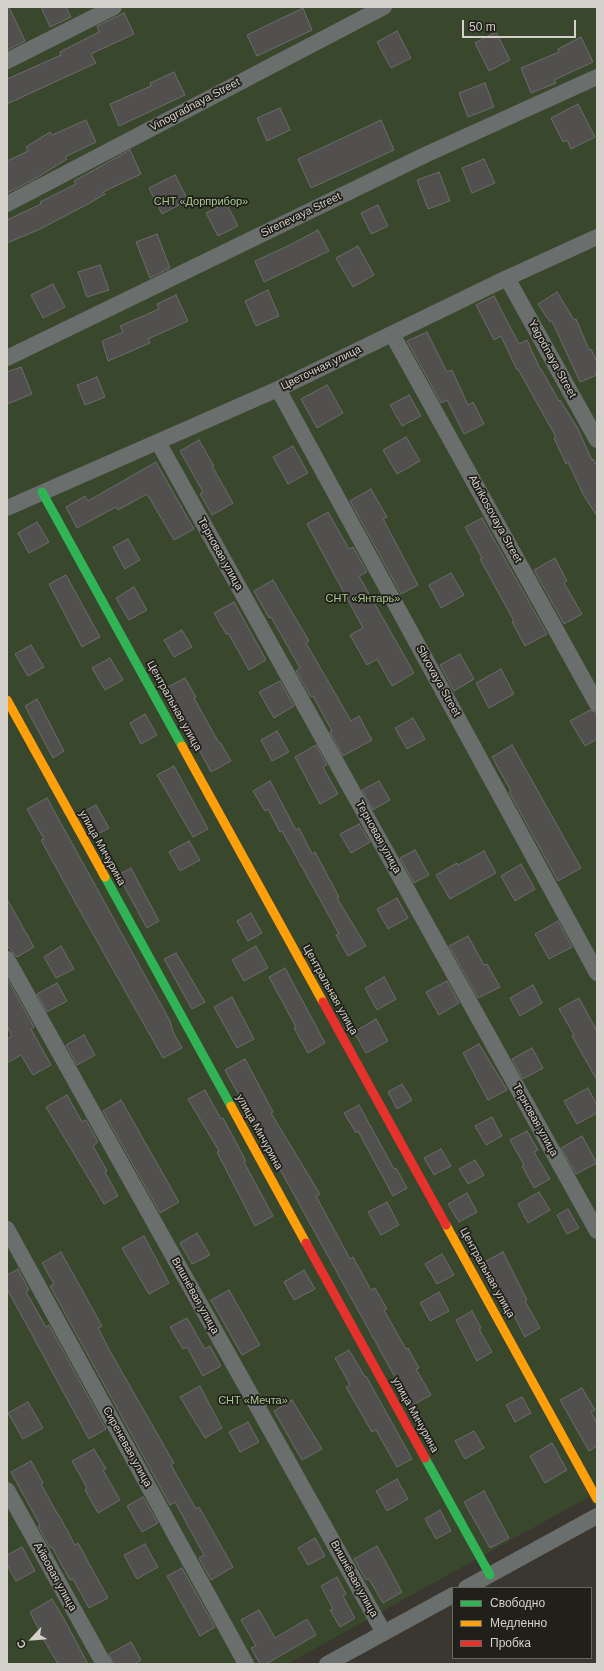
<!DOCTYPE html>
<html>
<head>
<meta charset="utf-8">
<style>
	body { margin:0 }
	#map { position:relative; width:604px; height:1671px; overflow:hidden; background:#3a3630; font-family:Helvetica,sans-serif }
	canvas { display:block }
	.frame { position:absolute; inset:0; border:8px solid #d4d1ca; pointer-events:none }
	.legend { position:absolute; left:452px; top:1587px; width:140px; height:72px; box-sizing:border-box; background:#211f1a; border:1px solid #696660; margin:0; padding:5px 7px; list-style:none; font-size:12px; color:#d4d1ca }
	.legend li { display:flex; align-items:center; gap:8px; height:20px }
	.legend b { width:20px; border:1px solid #696660 }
	.north { position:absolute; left:12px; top:1619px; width:40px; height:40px; -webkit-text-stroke:3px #211f1a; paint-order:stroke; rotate:244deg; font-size:11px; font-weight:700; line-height:16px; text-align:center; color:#d4d1ca }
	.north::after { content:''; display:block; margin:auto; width:14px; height:18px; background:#d4d1ca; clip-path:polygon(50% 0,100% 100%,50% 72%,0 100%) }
	.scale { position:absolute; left:462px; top:20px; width:114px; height:18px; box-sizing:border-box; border:2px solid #d4d1ca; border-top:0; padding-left:5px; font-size:12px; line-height:14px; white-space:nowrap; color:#d4d1ca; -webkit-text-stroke:3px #211f1a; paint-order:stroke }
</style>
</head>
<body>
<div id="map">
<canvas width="604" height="1671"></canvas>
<div class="frame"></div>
<ul class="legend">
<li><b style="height:5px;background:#30b455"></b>Свободно</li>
<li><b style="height:5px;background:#ff9f0a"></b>Медленно</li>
<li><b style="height:5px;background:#e5322d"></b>Пробка</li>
</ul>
<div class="north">С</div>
<div class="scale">50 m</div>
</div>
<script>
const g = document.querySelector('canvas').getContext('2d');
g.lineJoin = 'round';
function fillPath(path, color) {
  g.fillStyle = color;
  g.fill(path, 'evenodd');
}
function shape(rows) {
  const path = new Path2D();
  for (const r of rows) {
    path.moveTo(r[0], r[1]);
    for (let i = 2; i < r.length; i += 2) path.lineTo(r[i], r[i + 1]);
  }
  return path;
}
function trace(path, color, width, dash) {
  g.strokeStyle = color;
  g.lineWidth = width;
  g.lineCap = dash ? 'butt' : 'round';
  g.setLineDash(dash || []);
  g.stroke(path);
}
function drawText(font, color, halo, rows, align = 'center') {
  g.font = font + ' Helvetica,sans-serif';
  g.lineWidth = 3.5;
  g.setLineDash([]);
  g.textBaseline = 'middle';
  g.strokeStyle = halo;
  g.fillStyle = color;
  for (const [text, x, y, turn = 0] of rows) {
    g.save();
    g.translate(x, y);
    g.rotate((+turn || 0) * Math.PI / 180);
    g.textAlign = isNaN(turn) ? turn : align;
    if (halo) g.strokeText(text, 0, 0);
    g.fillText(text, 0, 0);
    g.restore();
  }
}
fillPath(shape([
	[7,7,597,7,597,1511,589,1497,287,1664,7,1664]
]), '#39482d');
const building = shape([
	[7,7,9,7,25,41,7,50,7,7],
	[41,7,66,7,71,17,50,27,41,7],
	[303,8,312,30,257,56,247,35,303,8],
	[124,13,134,34,91,54,96,63,7,104,7,79,61,55,60,52,99,32,97,26,124,13],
	[397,31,411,58,391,68,377,42,397,31],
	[496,32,510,60,489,71,475,43,496,32],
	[581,37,593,62,554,80,556,83,531,93,521,68,559,52,558,49,581,37],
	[174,72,185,95,119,126,110,104,151,86,150,83,174,72],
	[485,83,494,107,468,117,459,93,485,83],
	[578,104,595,137,571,149,567,140,563,142,551,118,578,104],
	[280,108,290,130,267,141,257,118,280,108],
	[86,120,96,142,65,157,67,159,33,180,7,193,7,161,28,151,26,147,50,132,52,135,86,120],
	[381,120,394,150,311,188,298,159,381,120],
	[130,150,141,174,103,192,105,194,88,204,40,229,7,243,7,220,41,204,40,202,76,184,74,181,130,150],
	[484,159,495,183,472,193,462,168,484,159],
	[439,172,450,201,428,209,417,180,439,172],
	[175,175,188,200,162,214,149,188,175,175],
	[226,203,238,226,218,236,206,213,226,203],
	[378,205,388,226,371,234,361,213,378,205],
	[318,230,329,251,264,282,255,261,290,245,318,230],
	[157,234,170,268,150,278,136,242,157,234],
	[358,246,374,275,353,287,336,258,358,246],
	[100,265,109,290,87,297,78,272,100,265],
	[53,284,65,307,43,318,31,295,53,284],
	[268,290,279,316,256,326,245,301,268,290],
	[557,292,574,320,576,319,589,350,591,349,597,362,597,375,580,382,552,321,550,322,538,304,557,292],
	[176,295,188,321,148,339,150,343,108,361,102,341,123,332,120,326,159,309,157,304,176,295],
	[494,296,519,344,527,340,540,369,541,369,559,401,560,400,577,427,592,460,593,459,597,466,597,516,584,496,568,462,566,464,554,438,556,437,518,369,517,370,501,336,494,340,476,305,494,296],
	[427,332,447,372,452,370,468,405,473,402,484,424,464,434,447,400,441,403,407,341,427,332],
	[21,367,32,394,7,404,7,372,21,367],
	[97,377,105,397,85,405,77,385,97,377],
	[327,385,343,413,317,428,301,399,327,385],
	[409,395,421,416,402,426,390,405,409,395],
	[406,437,420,461,397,474,383,450,406,437],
	[199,440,214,466,212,466,233,503,212,515,200,494,203,492,180,451,199,440],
	[293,446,308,473,288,484,273,457,293,446],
	[156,462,194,529,174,540,147,494,118,510,116,507,77,528,66,507,85,496,88,501,156,462],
	[371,489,387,517,383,519,418,585,401,594,350,501,371,489],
	[328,512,349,549,353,547,367,572,359,576,414,673,392,686,377,659,367,665,350,635,363,628,307,524,328,512],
	[482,518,547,634,525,646,512,622,514,621,480,559,482,558,465,527,482,518],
	[37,522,49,542,29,553,18,533,37,522],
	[128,539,140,560,125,569,113,547,128,539],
	[555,558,567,581,564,583,582,614,564,624,534,570,555,558],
	[451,573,464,595,441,608,429,585,451,573],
	[66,575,100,637,82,647,49,584,66,575],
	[273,580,309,641,306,643,351,721,359,716,372,740,343,756,330,732,332,731,313,696,311,697,296,671,300,668,271,617,269,618,254,591,273,580],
	[134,587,147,610,129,620,116,598,134,587],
	[234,602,266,660,249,670,228,633,226,634,214,613,234,602],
	[182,630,192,647,174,657,164,640,182,630],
	[31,645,44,667,28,676,15,654,31,645],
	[460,654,474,679,454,691,440,665,460,654],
	[110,658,123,680,105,690,92,668,110,658],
	[501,669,514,694,489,708,476,683,501,669],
	[185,678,196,697,194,698,219,743,220,742,231,761,211,772,166,688,185,678],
	[280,681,294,706,274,718,259,692,280,681],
	[37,699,64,751,53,758,25,706,37,699],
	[590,710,597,713,597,739,585,746,570,721,590,710],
	[145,714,157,735,141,744,130,723,145,714],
	[413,718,425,739,407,749,395,728,413,718],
	[277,731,289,752,272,761,261,740,277,731],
	[316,745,327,765,323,767,338,794,320,804,295,757,316,745],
	[512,745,581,868,558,881,509,792,511,791,492,757,512,745],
	[174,766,208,829,193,837,157,775,174,766],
	[270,781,296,830,299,828,312,854,315,852,339,897,337,898,366,946,348,956,336,935,339,934,282,831,280,832,268,809,265,811,253,791,270,781],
	[379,781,390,800,373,810,362,790,379,781],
	[47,798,170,1021,173,1032,182,1048,163,1058,75,902,41,840,44,839,27,809,47,798],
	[96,805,109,828,96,835,83,812,96,805],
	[359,824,370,842,351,853,340,834,359,824],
	[189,841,200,860,180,871,169,852,189,841],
	[415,850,429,875,414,883,400,858,415,850],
	[484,851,496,873,450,899,436,875,457,863,458,865,484,851],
	[521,864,535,889,515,901,501,876,521,864],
	[131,868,159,921,147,928,118,875,131,868],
	[397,898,408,918,388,929,377,909,397,898],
	[7,899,34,947,17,957,7,946,7,899],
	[251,913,262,933,248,941,237,921,251,913],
	[558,921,572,947,549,959,535,934,558,921],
	[468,936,484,965,487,964,500,987,478,998,449,946,468,936],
	[61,946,74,969,56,978,44,957,61,946],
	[256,946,268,968,244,981,232,960,256,946],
	[176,953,205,1002,192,1009,164,959,176,953],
	[285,968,325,1043,308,1053,294,1028,296,1027,269,977,285,968],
	[384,977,396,999,377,1010,365,988,384,977],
	[7,978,34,1027,31,1029,51,1065,33,1075,21,1055,7,1063,7,1039,12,1036,7,1026,7,978],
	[447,981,459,1003,439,1015,426,992,447,981],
	[57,983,67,1001,47,1012,37,994,57,983],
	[533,985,542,1003,520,1016,510,998,533,985],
	[232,997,254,1039,237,1048,214,1007,232,997],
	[579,998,597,1031,597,1080,572,1036,574,1035,559,1009,579,998],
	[376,1019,388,1041,366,1053,354,1032,376,1019],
	[84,1035,95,1055,77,1065,66,1045,84,1035],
	[479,1044,506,1088,507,1090,488,1100,463,1053,479,1044],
	[532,1048,543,1068,523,1079,512,1059,532,1048],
	[245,1059,273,1112,271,1113,320,1194,316,1196,350,1259,353,1257,371,1290,375,1288,387,1309,384,1310,406,1349,408,1348,419,1368,416,1369,431,1395,411,1406,225,1070,245,1059],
	[402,1084,412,1100,397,1109,388,1092,402,1084],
	[588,1088,597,1105,597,1113,577,1124,564,1101,588,1088],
	[205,1090,221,1119,223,1118,246,1161,244,1162,273,1216,255,1226,217,1152,219,1151,188,1099,205,1090],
	[67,1095,82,1122,86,1120,98,1142,93,1146,107,1171,105,1172,118,1196,104,1204,46,1107,67,1095],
	[121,1100,179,1202,160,1213,103,1111,121,1100],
	[359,1105,394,1169,396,1168,407,1188,393,1196,358,1131,356,1133,344,1113,359,1105],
	[492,1117,502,1136,486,1145,475,1126,492,1117],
	[527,1131,538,1150,534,1152,550,1179,534,1188,522,1166,524,1165,510,1140,527,1131],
	[582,1136,597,1163,576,1174,561,1148,582,1136],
	[441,1149,451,1166,434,1175,424,1158,441,1149],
	[475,1160,484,1175,468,1184,459,1169,475,1160],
	[539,1192,550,1210,528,1223,518,1204,539,1192],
	[467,1193,477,1212,459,1222,448,1204,467,1193],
	[387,1202,399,1225,381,1235,368,1212,387,1202],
	[568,1209,579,1228,567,1234,557,1215,568,1209],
	[197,1233,210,1255,192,1264,180,1243,197,1233],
	[144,1236,169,1283,149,1294,122,1248,144,1236],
	[61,1252,102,1326,98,1328,111,1353,174,1463,171,1465,196,1509,199,1507,233,1567,211,1580,199,1558,204,1555,175,1502,170,1505,50,1286,54,1284,42,1263,61,1252],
	[503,1252,527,1300,525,1301,540,1328,525,1337,486,1261,503,1252],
	[442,1254,454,1275,437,1284,425,1264,442,1254],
	[18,1269,29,1290,26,1292,46,1327,49,1325,106,1429,89,1439,7,1289,7,1275,18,1269],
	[304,1270,315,1289,294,1300,284,1282,304,1270],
	[229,1290,260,1345,242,1355,211,1300,229,1290],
	[439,1292,449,1311,430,1321,420,1303,439,1292],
	[472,1311,481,1328,479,1329,492,1352,477,1361,456,1320,472,1311],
	[187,1318,205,1349,210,1346,221,1366,203,1376,187,1347,183,1349,170,1327,187,1318],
	[349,1350,365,1377,366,1376,412,1459,397,1467,376,1430,372,1432,346,1387,350,1385,335,1358,349,1350],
	[200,1386,222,1428,205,1438,180,1397,200,1386],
	[582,1388,595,1410,591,1412,597,1423,597,1446,589,1451,560,1400,582,1388],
	[522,1397,531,1413,515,1422,506,1405,522,1397],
	[292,1400,322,1449,302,1460,274,1411,292,1400],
	[28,1402,43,1428,23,1439,8,1413,28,1402],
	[248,1422,259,1442,240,1452,229,1432,248,1422],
	[474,1431,484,1448,465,1459,455,1441,474,1431],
	[552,1443,567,1470,545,1483,530,1456,552,1443],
	[94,1449,106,1469,103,1470,120,1500,98,1513,85,1490,87,1488,72,1461,94,1449],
	[31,1461,43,1483,41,1484,58,1515,59,1515,75,1545,78,1543,108,1598,89,1608,73,1579,70,1580,52,1547,50,1548,38,1526,40,1525,11,1472,31,1461],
	[397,1479,408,1499,387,1511,376,1491,397,1479],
	[484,1491,509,1538,490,1548,464,1502,484,1491],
	[143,1497,158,1523,142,1532,127,1506,143,1497],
	[440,1510,451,1531,436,1539,425,1519,440,1510],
	[315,1538,325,1556,308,1565,298,1548,315,1538],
	[145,1544,158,1567,137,1579,124,1555,145,1544],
	[377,1546,402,1592,383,1603,369,1579,366,1580,354,1559,377,1546],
	[22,1547,35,1571,16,1581,7,1565,7,1555,22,1547],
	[182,1568,215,1627,200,1636,167,1576,182,1568],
	[337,1577,346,1594,343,1596,355,1618,340,1627,330,1610,333,1609,321,1586,337,1577],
	[52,1599,64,1619,88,1664,58,1664,44,1640,30,1612,52,1599],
	[259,1610,275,1638,307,1619,316,1635,266,1664,260,1664,251,1648,256,1646,241,1620,259,1610],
	[131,1642,141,1660,134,1664,113,1664,109,1654,131,1642]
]);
fillPath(building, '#52504f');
trace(building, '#6d6b6b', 1);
trace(shape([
	[7,61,114,7],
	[7,204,384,7],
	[507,278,597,440],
	[392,334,597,704],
	[7,358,425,155,597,77],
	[278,389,597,973],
	[158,442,597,1231],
	[7,508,278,389,507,278,597,237],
	[7,959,384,1633],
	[7,1229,246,1664],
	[7,1490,104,1664],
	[466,1588,597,1516],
	[327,1664,453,1595]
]), '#6a6e6c', 16);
trace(shape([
	[42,492,182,746],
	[105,877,231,1106],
	[425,1458,490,1575]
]), '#30b455', 9);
trace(shape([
	[7,700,105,877],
	[182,746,323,1002],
	[231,1106,306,1243],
	[446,1225,597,1499]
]), '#ff9f0a', 9);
trace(shape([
	[323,1002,446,1225],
	[306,1243,425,1458]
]), '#e5322d', 9);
drawText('11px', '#d4d1ca', '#211f1a', [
	["Vinogradnaya Street",195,105,-28],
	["Sirenevaya Street",301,215,-26],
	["Yagodnaya Street",552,359,61],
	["Цветочная улица",321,368,-26],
	["Abrikosovaya Street",495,519,61],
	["Терновая улица",220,554,61],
	["Slivovaya Street",438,681,61],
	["Центральная улица",174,706,61],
	["Терновая улица",378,837,61],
	["улица Мичурина",102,848,61],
	["Центральная улица",330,990,61],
	["Терновая улица",535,1120,61],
	["улица Мичурина",259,1132,61],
	["Центральная улица",487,1273,61],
	["Вишнёвая улица",195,1296,61],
	["улица Мичурина",415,1415,61],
	["Сиреневая улица",127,1447,61],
	["Айвовая улица",55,1577,61],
	["Вишнёвая улица",354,1579,61]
]);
drawText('11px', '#a8ca91', '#211f1a', [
	["СНТ «Дорприбор»",201,202],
	["СНТ «Янтарь»",363,599],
	["СНТ «Мечта»",253,1401]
]);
</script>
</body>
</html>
